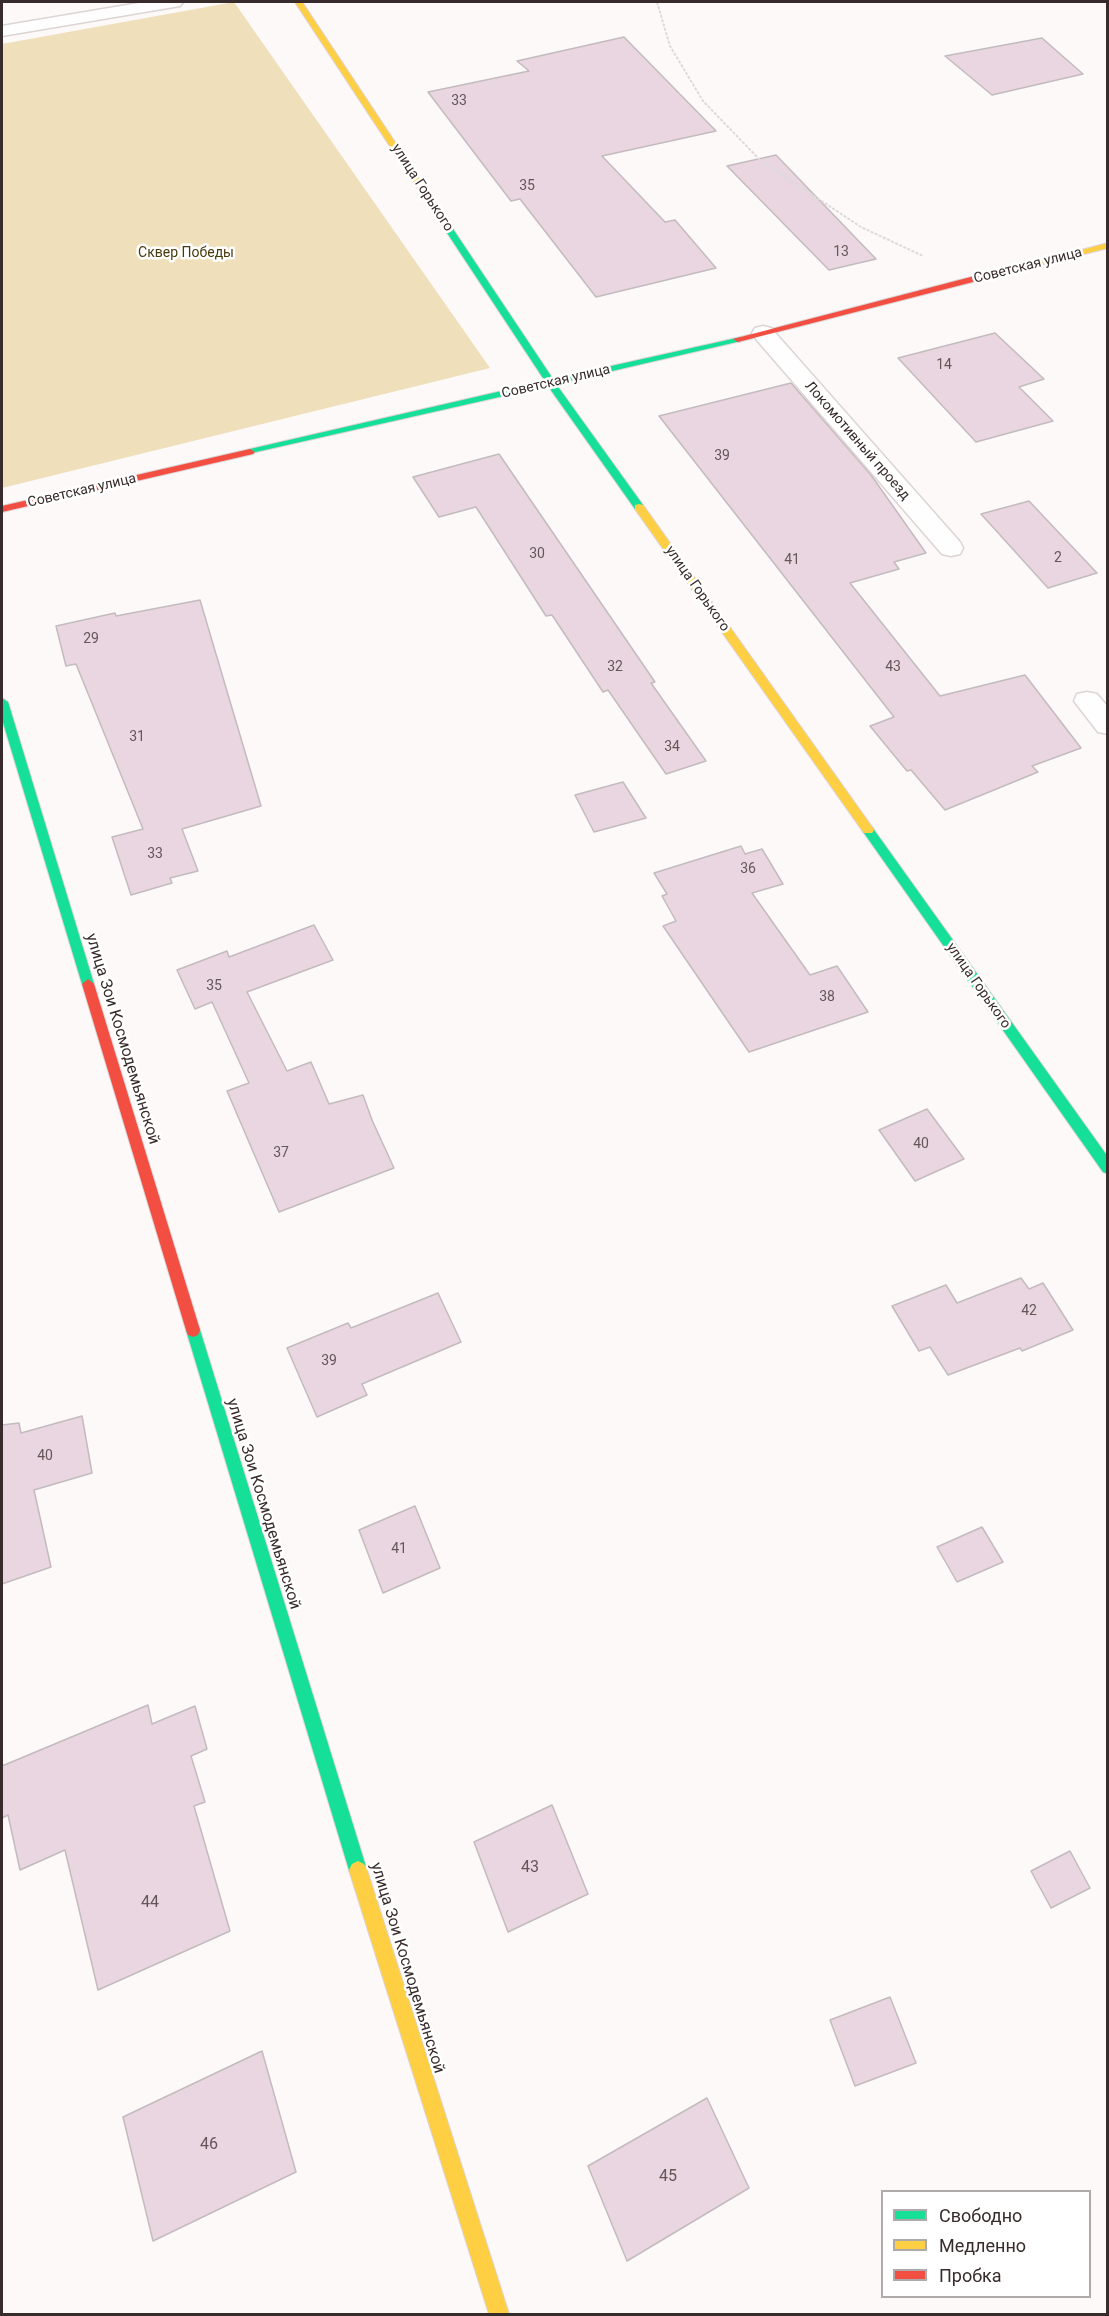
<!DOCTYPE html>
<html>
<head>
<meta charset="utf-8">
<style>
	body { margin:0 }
	#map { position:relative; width:1109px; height:2316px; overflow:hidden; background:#fdf9f9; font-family:Roboto,sans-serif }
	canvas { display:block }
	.frame { position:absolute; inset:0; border:3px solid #382b2b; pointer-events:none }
	.legend { position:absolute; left:881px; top:2190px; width:210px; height:108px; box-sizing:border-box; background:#fff; border:2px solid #afaaaa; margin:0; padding:8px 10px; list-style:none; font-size:18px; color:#382b2b }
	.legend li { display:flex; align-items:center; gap:12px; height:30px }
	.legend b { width:30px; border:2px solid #afaaaa }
</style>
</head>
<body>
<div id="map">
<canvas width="1109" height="2316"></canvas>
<div class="frame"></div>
<ul class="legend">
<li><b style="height:8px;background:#16e098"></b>Свободно</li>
<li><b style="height:8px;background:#ffcf43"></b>Медленно</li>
<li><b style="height:8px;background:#f24e42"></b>Пробка</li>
</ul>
</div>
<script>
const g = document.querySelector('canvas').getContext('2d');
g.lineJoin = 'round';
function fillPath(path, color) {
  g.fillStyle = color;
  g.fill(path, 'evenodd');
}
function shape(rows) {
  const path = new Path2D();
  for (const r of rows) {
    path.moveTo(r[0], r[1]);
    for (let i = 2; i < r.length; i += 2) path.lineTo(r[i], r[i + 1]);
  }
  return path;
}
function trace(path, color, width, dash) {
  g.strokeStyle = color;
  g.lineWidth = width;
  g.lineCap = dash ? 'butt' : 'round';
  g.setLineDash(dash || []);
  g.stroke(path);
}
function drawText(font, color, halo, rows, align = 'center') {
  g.font = font + ' Roboto,sans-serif';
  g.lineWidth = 5;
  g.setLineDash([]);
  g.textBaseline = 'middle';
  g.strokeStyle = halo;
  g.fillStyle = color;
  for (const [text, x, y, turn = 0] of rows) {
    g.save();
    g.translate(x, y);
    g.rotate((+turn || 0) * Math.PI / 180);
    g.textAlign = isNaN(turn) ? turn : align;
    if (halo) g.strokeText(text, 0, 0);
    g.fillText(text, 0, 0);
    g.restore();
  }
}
fillPath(shape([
	[234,2,490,368,2,488,2,44]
]), '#efdfba');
const building = shape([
	[624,37,716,131,602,156,665,222,675,220,716,268,596,297,520,199,511,201,428,92,529,71,517,61,624,37],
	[1042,38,1083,74,992,95,945,56,1042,38],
	[776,155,876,259,829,270,727,166,776,155],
	[995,333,1044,379,1019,387,1053,421,976,442,898,358,995,333],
	[791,383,871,475,926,553,894,562,899,569,850,583,940,696,1025,675,1081,748,1032,766,1038,772,945,810,911,770,907,771,870,726,894,717,659,416,791,383],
	[499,454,655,682,651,683,706,761,666,774,608,690,603,692,552,615,546,616,476,507,439,517,413,477,499,454],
	[1029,501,1097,573,1048,588,981,514,1029,501],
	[200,600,261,806,182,829,198,871,170,878,172,883,131,895,112,837,143,829,76,664,66,666,56,626,115,613,116,616,200,600],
	[623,782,646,818,594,832,575,795,623,782],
	[741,846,745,854,762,849,783,884,752,893,810,975,837,966,868,1012,749,1052,663,926,676,921,662,896,667,894,654,873,741,846],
	[314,925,333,960,247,992,287,1071,311,1062,329,1104,363,1095,372,1120,394,1168,279,1212,227,1091,249,1083,212,1002,195,1009,177,970,227,951,229,957,314,925],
	[927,1109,964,1159,915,1181,879,1130,927,1109],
	[1021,1278,1029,1289,1043,1283,1073,1330,1022,1351,1020,1348,948,1375,930,1347,919,1351,892,1306,946,1285,957,1303,1021,1278],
	[438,1293,461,1342,362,1384,367,1395,317,1417,287,1348,348,1323,351,1328,438,1293],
	[82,1416,92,1473,34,1490,51,1567,2,1584,2,1425,19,1423,21,1433,82,1416],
	[415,1506,440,1568,383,1593,359,1530,415,1506],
	[982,1527,1003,1562,957,1582,937,1547,982,1527],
	[148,1705,152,1724,195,1706,207,1749,191,1756,205,1802,194,1806,230,1931,98,1990,65,1850,20,1870,8,1815,2,1818,2,1766,148,1705],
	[552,1805,588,1894,508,1932,474,1842,552,1805],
	[1070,1851,1090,1888,1051,1908,1031,1871,1070,1851],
	[890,1997,916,2063,855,2086,830,2020,890,1997],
	[262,2051,296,2172,153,2241,123,2117,262,2051],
	[707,2098,749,2188,627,2261,588,2166,707,2098]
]);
fillPath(building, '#ead6e0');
trace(building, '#c3bbbe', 1.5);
const street = shape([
	[145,2,183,2,180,6,174,7,2,36,2,26,145,2],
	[763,326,771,328,960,542,963,548,960,554,951,556,942,554,755,338,752,333,755,328,763,326],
	[1087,692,1097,694,1108,707,1108,734,1098,732,1074,701,1077,694,1087,692]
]);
const fast = shape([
	[427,199,433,199,553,379,741,337,741,341,556,384,643,505,643,509,635,509,548,386,247,454,245,452,250,449,545,381,426,201,427,199],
	[2,698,8,702,94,984,88,989,82,984,2,719,2,698],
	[868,826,872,827,1108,1157,1108,1174,1103,1172,864,833,862,830,864,827,868,826],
	[193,1323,198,1325,200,1330,367,1870,364,1876,358,1879,352,1876,349,1870,186,1330,188,1325,193,1323]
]);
const slow = shape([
	[295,2,302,2,434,201,433,203,426,201,295,2],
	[1108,243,1108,248,1013,272,1009,269,1108,243],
	[639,504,643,505,872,827,874,830,872,833,864,833,635,509,635,505,639,504],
	[358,1861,364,1864,367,1870,509,2314,489,2314,349,1870,352,1864,358,1861]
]);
const jam = shape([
	[1013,266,1017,269,1016,271,738,342,733,339,1013,266],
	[250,449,255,452,253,454,2,512,2,506,250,449],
	[88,979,94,984,200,1330,198,1335,193,1337,188,1335,186,1330,82,984,88,979]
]);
trace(street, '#ddd4d4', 3);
trace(fast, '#ddd4d4', 2);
trace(slow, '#ddd4d4', 2);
trace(jam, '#ddd4d4', 2);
trace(shape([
	[657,2,670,46,703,101,761,161,861,227,923,256]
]), '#dcdada', 2, [3, 1.5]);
fillPath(street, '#fffefe');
fillPath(fast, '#16e098');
fillPath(slow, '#ffcf43');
fillPath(jam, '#f24e42');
drawText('14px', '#645658', null, [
	["33",459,101],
	["35",527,186],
	["13",841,252],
	["14",944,365],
	["39",722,456],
	["30",537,554],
	["2",1058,558],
	["41",792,560],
	["29",91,639],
	["32",615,667],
	["43",893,667],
	["31",137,737],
	["34",672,747],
	["33",155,854],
	["36",748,869],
	["35",214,986],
	["38",827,997],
	["40",921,1144],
	["37",281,1153],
	["42",1029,1311],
	["39",329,1361],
	["40",45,1456],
	["41",399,1549]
]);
drawText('14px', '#382b2b', '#fff', [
	["улица Горького",422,188,57],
	["Советская улица",1028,266,-14],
	["Советская улица",556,382,-13],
	["Локомотивный проезд",857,441,49],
	["Советская улица",82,491,-13],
	["улица Горького",697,589,55],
	["улица Горького",978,986,55]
]);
drawText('14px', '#49390e', '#fff', [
	["Сквер Победы",186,253]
]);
drawText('16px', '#382b2b', '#fff', [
	["улица Зои Космодемьянской",122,1039,73],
	["улица Зои Космодемьянской",263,1504,73],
	["улица Зои Космодемьянской",407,1968,73]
]);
drawText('16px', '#645658', null, [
	["43",530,1868],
	["44",150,1903],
	["46",209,2145],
	["45",668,2177]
]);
</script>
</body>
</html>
